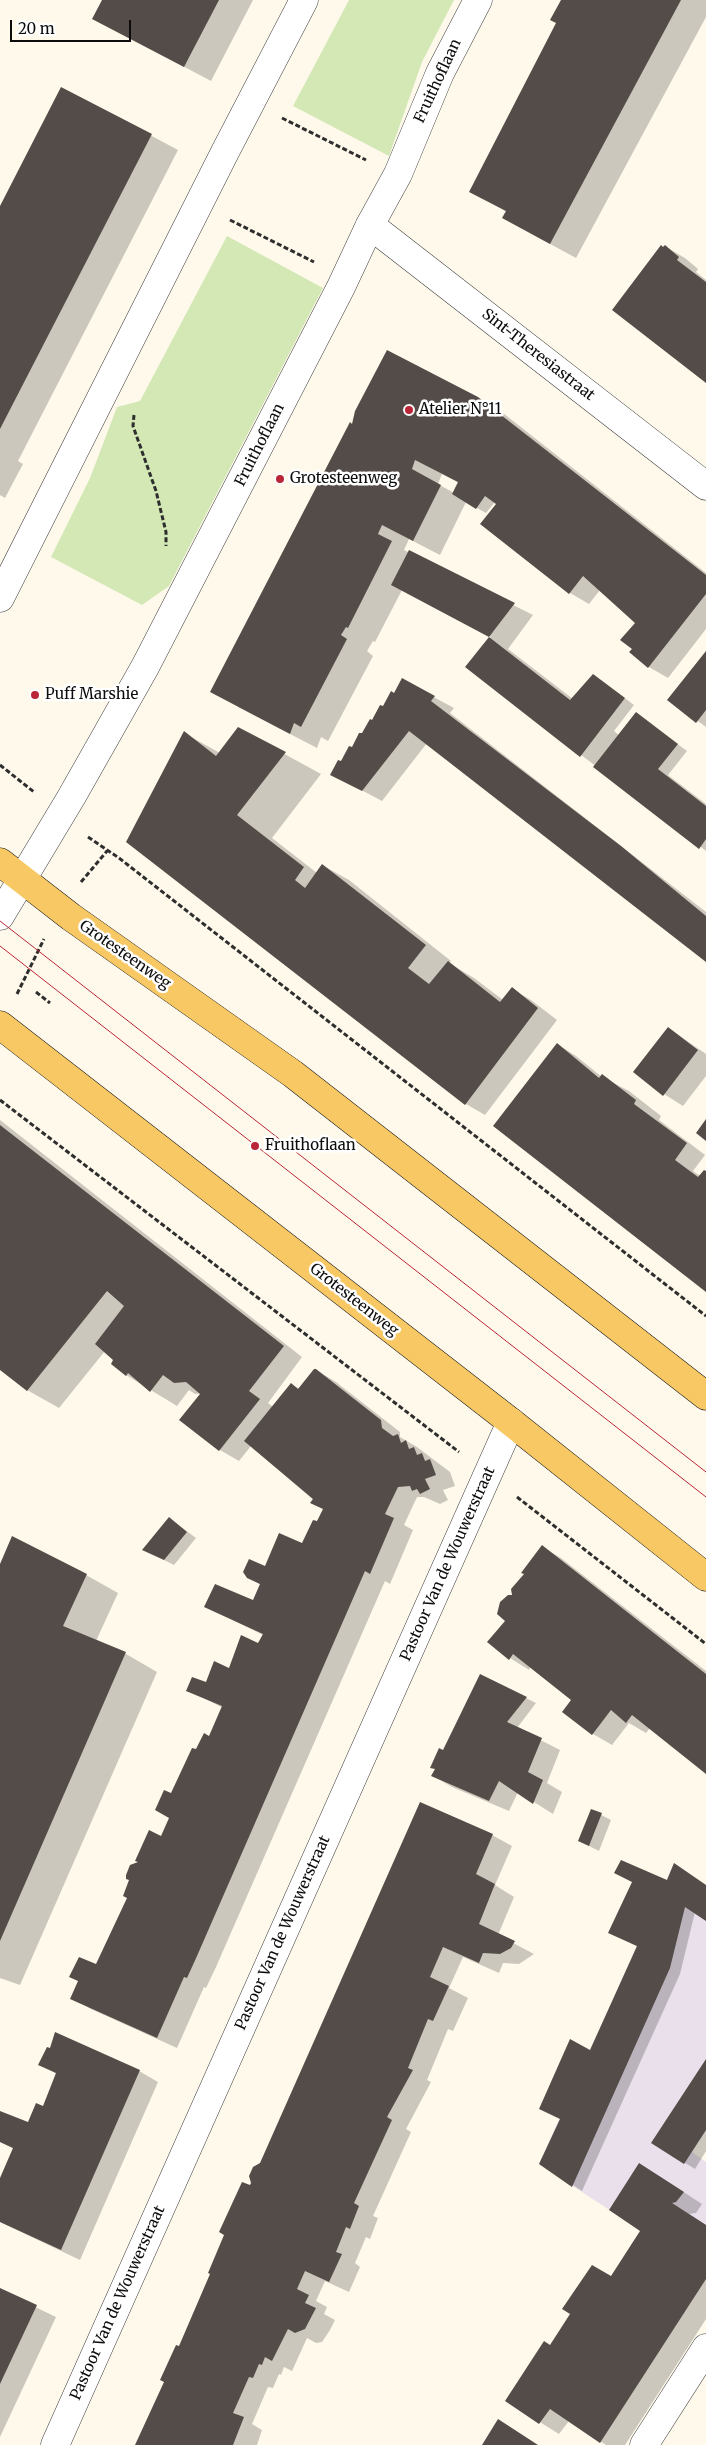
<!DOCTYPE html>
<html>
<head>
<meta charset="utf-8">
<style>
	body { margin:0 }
	#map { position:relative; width:706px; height:2445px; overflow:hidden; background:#fff9eb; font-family:Merriweather,serif }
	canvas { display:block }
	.scale { position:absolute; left:10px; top:20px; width:121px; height:22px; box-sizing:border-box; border:2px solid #0c0c0c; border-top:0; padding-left:6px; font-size:15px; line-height:18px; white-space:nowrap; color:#0c0c0c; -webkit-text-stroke:4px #fff; paint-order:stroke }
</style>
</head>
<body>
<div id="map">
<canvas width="706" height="2445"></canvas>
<div class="scale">20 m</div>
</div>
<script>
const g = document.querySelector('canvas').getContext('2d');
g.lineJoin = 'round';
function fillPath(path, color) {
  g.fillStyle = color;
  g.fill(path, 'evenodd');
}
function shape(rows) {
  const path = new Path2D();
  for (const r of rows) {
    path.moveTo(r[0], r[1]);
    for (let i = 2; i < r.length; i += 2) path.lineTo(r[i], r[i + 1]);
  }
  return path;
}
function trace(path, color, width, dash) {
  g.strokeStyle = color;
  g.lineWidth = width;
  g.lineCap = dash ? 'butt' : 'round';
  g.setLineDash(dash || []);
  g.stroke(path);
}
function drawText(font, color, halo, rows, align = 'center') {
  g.font = font + ' Merriweather,serif';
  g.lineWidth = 5;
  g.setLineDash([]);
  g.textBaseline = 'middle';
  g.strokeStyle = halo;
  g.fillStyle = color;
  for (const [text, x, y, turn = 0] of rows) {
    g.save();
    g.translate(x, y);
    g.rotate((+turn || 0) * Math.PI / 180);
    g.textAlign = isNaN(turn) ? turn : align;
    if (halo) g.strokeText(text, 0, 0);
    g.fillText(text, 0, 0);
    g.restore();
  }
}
fillPath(shape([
	[674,1863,706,1885,706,2130,692,2152,706,2162,706,2273,539,2164]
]), '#e9e0eb');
fillPath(shape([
	[349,0,454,0,422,62,389,156,293,106],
	[227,236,323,288,169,586,142,605,51,557,90,478,117,407,140,401]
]), '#d4e8b6');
fillPath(shape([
	[104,0,253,0,211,81,94,19],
	[562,0,706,0,706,17,576,258,530,233,507,212,471,192,558,23],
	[62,88,178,150,18,461,23,464,5,498,0,495,0,207],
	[666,247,685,258,698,269,696,272,706,280,706,382,664,248],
	[477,398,503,413,706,573,706,629,668,678,649,667,634,649,636,622,600,590,589,604,570,593,495,502,486,513,466,502,440,555,409,539,404,550,533,615,508,649,573,699,594,675,634,705,614,731,620,736,637,714,687,751,668,775,706,804,706,851,467,667,491,637,402,590,375,642,373,641,367,651,373,656,328,741,321,737,317,748,238,707,353,426],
	[442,474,459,483,454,493,438,484],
	[706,653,706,727,669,700],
	[402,680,454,708,450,713,706,912,706,960,427,743,382,801,331,774,373,721,392,693,394,694],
	[239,729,321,774,272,838,317,873,322,865,349,880,451,961,449,963,474,978,503,1000,512,989,531,1000,557,1020,485,1115,466,1104,183,882,184,733,220,753],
	[668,1028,706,1054,706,1076,683,1106,664,1094],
	[557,1044,576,1056,602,1077,629,1091,661,1116,659,1120,705,1155,693,1171,700,1176,706,1172,706,1290],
	[0,1120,302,1357,268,1403,273,1407,291,1384,300,1389,316,1370,336,1382,400,1432,400,1437,417,1447,450,1472,455,1486,443,1490,448,1500,440,1504,424,1497,417,1497,404,1525,413,1530,390,1584,385,1581,216,1967,206,1988,204,1987,177,2048,91,2009,72,1998,97,1966,128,1898,140,1863,162,1837,171,1818,171,1795,197,1751,209,1738,223,1708,188,1690,206,1684,229,1670,259,1644,263,1635,206,1607,253,1602,261,1585,248,1577,303,1545,318,1523,324,1509,251,1446,239,1461,220,1450,181,1420,203,1393,195,1394,189,1390,177,1406,126,1375,115,1360,105,1351,59,1408,27,1390,0,1368],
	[169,1518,196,1538,174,1565,144,1550],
	[542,1547,561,1558,706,1671,706,1772,650,1728,646,1733,629,1723,612,1745,593,1734,573,1700,531,1666,529,1670,510,1658,507,1620,513,1596],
	[0,1567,86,1575,118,1593,96,1641,126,1654,157,1672,20,1985,0,1978],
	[526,1698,536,1703,517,1728,560,1750,547,1783,562,1792,553,1814,518,1792,509,1811,452,1787,433,1776,444,1751],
	[592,1810,611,1820,599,1851,579,1841],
	[492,1835,512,1846,495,1885,514,1897,498,1935,534,1954,519,1964,503,1963,499,1973,463,1957,449,1988,468,1998,453,2031,448,2029,427,2080,431,2082,406,2129,411,2132,373,2216,378,2218,370,2239,366,2237,355,2263,360,2267,349,2292,325,2281,316,2301,327,2307,324,2314,335,2320,330,2330,322,2342,316,2343,307,2338,292,2371,284,2367,281,2375,279,2374,273,2388,268,2387,252,2424,262,2430,257,2445,137,2445,261,2163],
	[616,1873,706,1886,706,1920,695,1912,680,1974,582,2191,541,2164,638,1947,610,1933,633,1882],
	[706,2061,706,2151,695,2169,653,2143],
	[40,2064,139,2071,158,2082,80,2260,0,2222,0,2180,14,2149,0,2142,0,2112,28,2124,43,2107,57,2074],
	[659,2176,702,2204,696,2213,689,2214,706,2225,706,2319,625,2445,606,2445,569,2421,559,2434,506,2401,612,2278,642,2230],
	[0,2290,56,2317,0,2437]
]), '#0003');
fillPath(shape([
	[102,0,219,0,184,67,92,19],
	[561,0,681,0,550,244,502,218,506,211,469,192,556,23,550,20],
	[61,87,152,134,0,429,0,206],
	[661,245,663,247,665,245,679,257,677,260,706,282,706,383,612,310],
	[387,350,478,397,706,575,706,594,648,668,629,652,632,649,620,640,635,623,583,576,569,594,480,524,496,504,485,496,476,509,452,494,458,482,415,460,412,469,441,485,413,541,382,525,378,534,392,541,348,628,346,627,341,635,347,639,301,727,294,723,290,734,210,692,350,422,352,424,355,411],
	[409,550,515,603,489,637,391,585],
	[489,637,570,700,593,674,625,698,580,757,465,667],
	[706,651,706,710,696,723,667,700],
	[402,678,435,696,431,701,621,846,706,916,706,962,409,731,362,791,330,775,338,760,341,761,349,746,352,747,359,733,362,733,370,719,372,720,380,705,383,706,391,691,394,693],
	[636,712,678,744,658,769,706,806,706,839,699,849,593,767],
	[238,727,286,752,237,815,304,867,295,880,305,888,322,864,426,945,408,968,429,984,448,961,500,1002,512,987,538,1008,465,1105,126,842,184,731,216,756],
	[668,1027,698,1050,663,1096,633,1072],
	[557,1043,599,1078,602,1074,636,1100,634,1104,687,1143,675,1160,698,1177,704,1170,706,1171,706,1292,493,1126],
	[706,1119,706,1141,696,1133],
	[0,1125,284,1346,249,1391,260,1399,219,1451,179,1420,200,1394,186,1382,174,1383,163,1375,150,1392,128,1373,126,1376,111,1364,113,1360,95,1344,124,1306,107,1291,27,1391,0,1370],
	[314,1369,316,1369,381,1420,382,1428,393,1436,398,1434,401,1443,406,1440,409,1449,414,1447,417,1455,422,1453,425,1461,430,1459,436,1475,425,1479,430,1489,420,1494,417,1489,412,1491,410,1486,398,1487,385,1514,394,1518,370,1574,365,1571,197,1956,187,1978,184,1977,157,2038,70,1999,78,1981,69,1977,79,1957,96,1964,127,1898,123,1896,129,1880,126,1879,126,1875,130,1865,138,1862,135,1861,149,1830,161,1836,169,1818,155,1810,164,1790,171,1793,192,1748,196,1749,204,1733,209,1736,222,1706,186,1691,192,1677,206,1682,214,1661,229,1668,241,1635,258,1643,263,1634,204,1607,215,1584,253,1600,260,1584,247,1578,243,1572,249,1559,265,1566,279,1533,302,1543,313,1520,317,1521,323,1509,310,1503,313,1499,244,1441,291,1383,298,1389],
	[169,1517,187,1532,164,1560,142,1550],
	[12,1536,87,1574,63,1626,126,1652,0,1941,0,1564],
	[542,1545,706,1674,706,1774,632,1715,626,1723,611,1710,592,1735,562,1712,571,1700,513,1654,509,1660,487,1642,505,1621,497,1614,500,1602,508,1595,512,1595,511,1589,524,1574,521,1573],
	[480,1674,527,1697,507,1722,542,1738,528,1772,543,1780,533,1804,499,1781,489,1801,431,1776,435,1769,430,1768,439,1748,443,1750],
	[420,1802,493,1834,476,1874,495,1884,479,1924,515,1941,511,1948,500,1954,483,1953,479,1963,443,1947,430,1977,449,1986,433,2021,428,2019,408,2068,413,2070,387,2117,392,2120,354,2203,359,2206,350,2229,346,2227,336,2252,342,2254,329,2282,305,2271,297,2289,309,2295,305,2303,316,2308,305,2329,295,2333,288,2329,272,2361,265,2357,262,2365,259,2364,253,2378,249,2377,233,2413,244,2417,233,2445,135,2445,164,2382,160,2380,176,2345,179,2346,210,2274,208,2273,224,2235,219,2232,242,2182,250,2185,251,2183,249,2176,253,2167,260,2163],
	[591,1809,602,1813,589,1846,578,1841],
	[621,1860,667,1880,674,1863,706,1885,706,1921,685,1907,670,1968,572,2187,539,2164,560,2119,539,2109,570,2039,590,2050,637,1946,608,1933,632,1882,614,1873],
	[55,2032,140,2070,61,2250,0,2222,0,2178,13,2148,0,2142,0,2111,28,2122,36,2103,43,2106,56,2073,38,2065,47,2047,50,2048],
	[706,2059,706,2130,684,2164,651,2143],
	[639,2163,684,2192,676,2202,672,2203,706,2225,706,2279,600,2443,550,2409,539,2424,505,2401,544,2341,550,2345,570,2314,562,2309,592,2265,611,2276,640,2231,609,2210],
	[0,2288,37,2305,0,2384],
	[498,2419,538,2445,482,2445]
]), '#544c48');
const minor = shape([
	[370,225,706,486],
	[55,2445,511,1422],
	[644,2445,706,2348]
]);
const tertiary = shape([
	[0,598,226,150,304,0],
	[0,916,72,796,145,667,341,287,370,225,398,174,440,73,478,0]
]);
const primary = shape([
	[0,862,71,917,293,1074,706,1396],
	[0,1025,511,1422,706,1577]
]);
trace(minor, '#3f3f3f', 29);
trace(tertiary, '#3f3f3f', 29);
trace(primary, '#1d1d1d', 29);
trace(shape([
	[282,118,366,160],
	[230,220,314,262],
	[134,415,133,426,156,491,166,532,166,546],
	[0,765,34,792],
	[88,837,119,858,706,1316],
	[81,882,107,851],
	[36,992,50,1003],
	[17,994,44,939],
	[0,1100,459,1452],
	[517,1497,706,1644]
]), '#2e2e2e', 3, [5, 2.5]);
trace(minor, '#fff', 28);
trace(tertiary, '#fff', 28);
trace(primary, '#f7c863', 28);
trace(shape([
	[0,921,706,1472],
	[0,946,706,1497]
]), '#ba2638', 1);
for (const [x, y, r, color] of [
	[409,410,5,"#ba2638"],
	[280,479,5,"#ba2638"],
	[35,695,5,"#ba2638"],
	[255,1146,5,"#ba2638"]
]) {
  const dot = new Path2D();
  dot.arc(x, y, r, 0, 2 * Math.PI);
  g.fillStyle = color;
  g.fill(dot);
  trace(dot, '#fff', 2);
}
drawText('15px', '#0c0c0c', '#fff', [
	["Fruithoflaan",438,81,-65],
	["Sint-Theresiastraat",538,355,38],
	["Fruithoflaan",260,445,-63],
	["Grotesteenweg",125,955,35],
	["Grotesteenweg",354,1300,38],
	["Pastoor Van de Wouwerstraat",448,1564,-66],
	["Pastoor Van de Wouwerstraat",283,1933,-66],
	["Pastoor Van de Wouwerstraat",118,2303,-66]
]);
drawText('15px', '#0c0c0c', '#fff', [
	["Atelier N°11",419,410],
	["Grotesteenweg",290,479],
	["Puff Marshie",45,695],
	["Fruithoflaan",265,1146]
], 'left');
</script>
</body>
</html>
